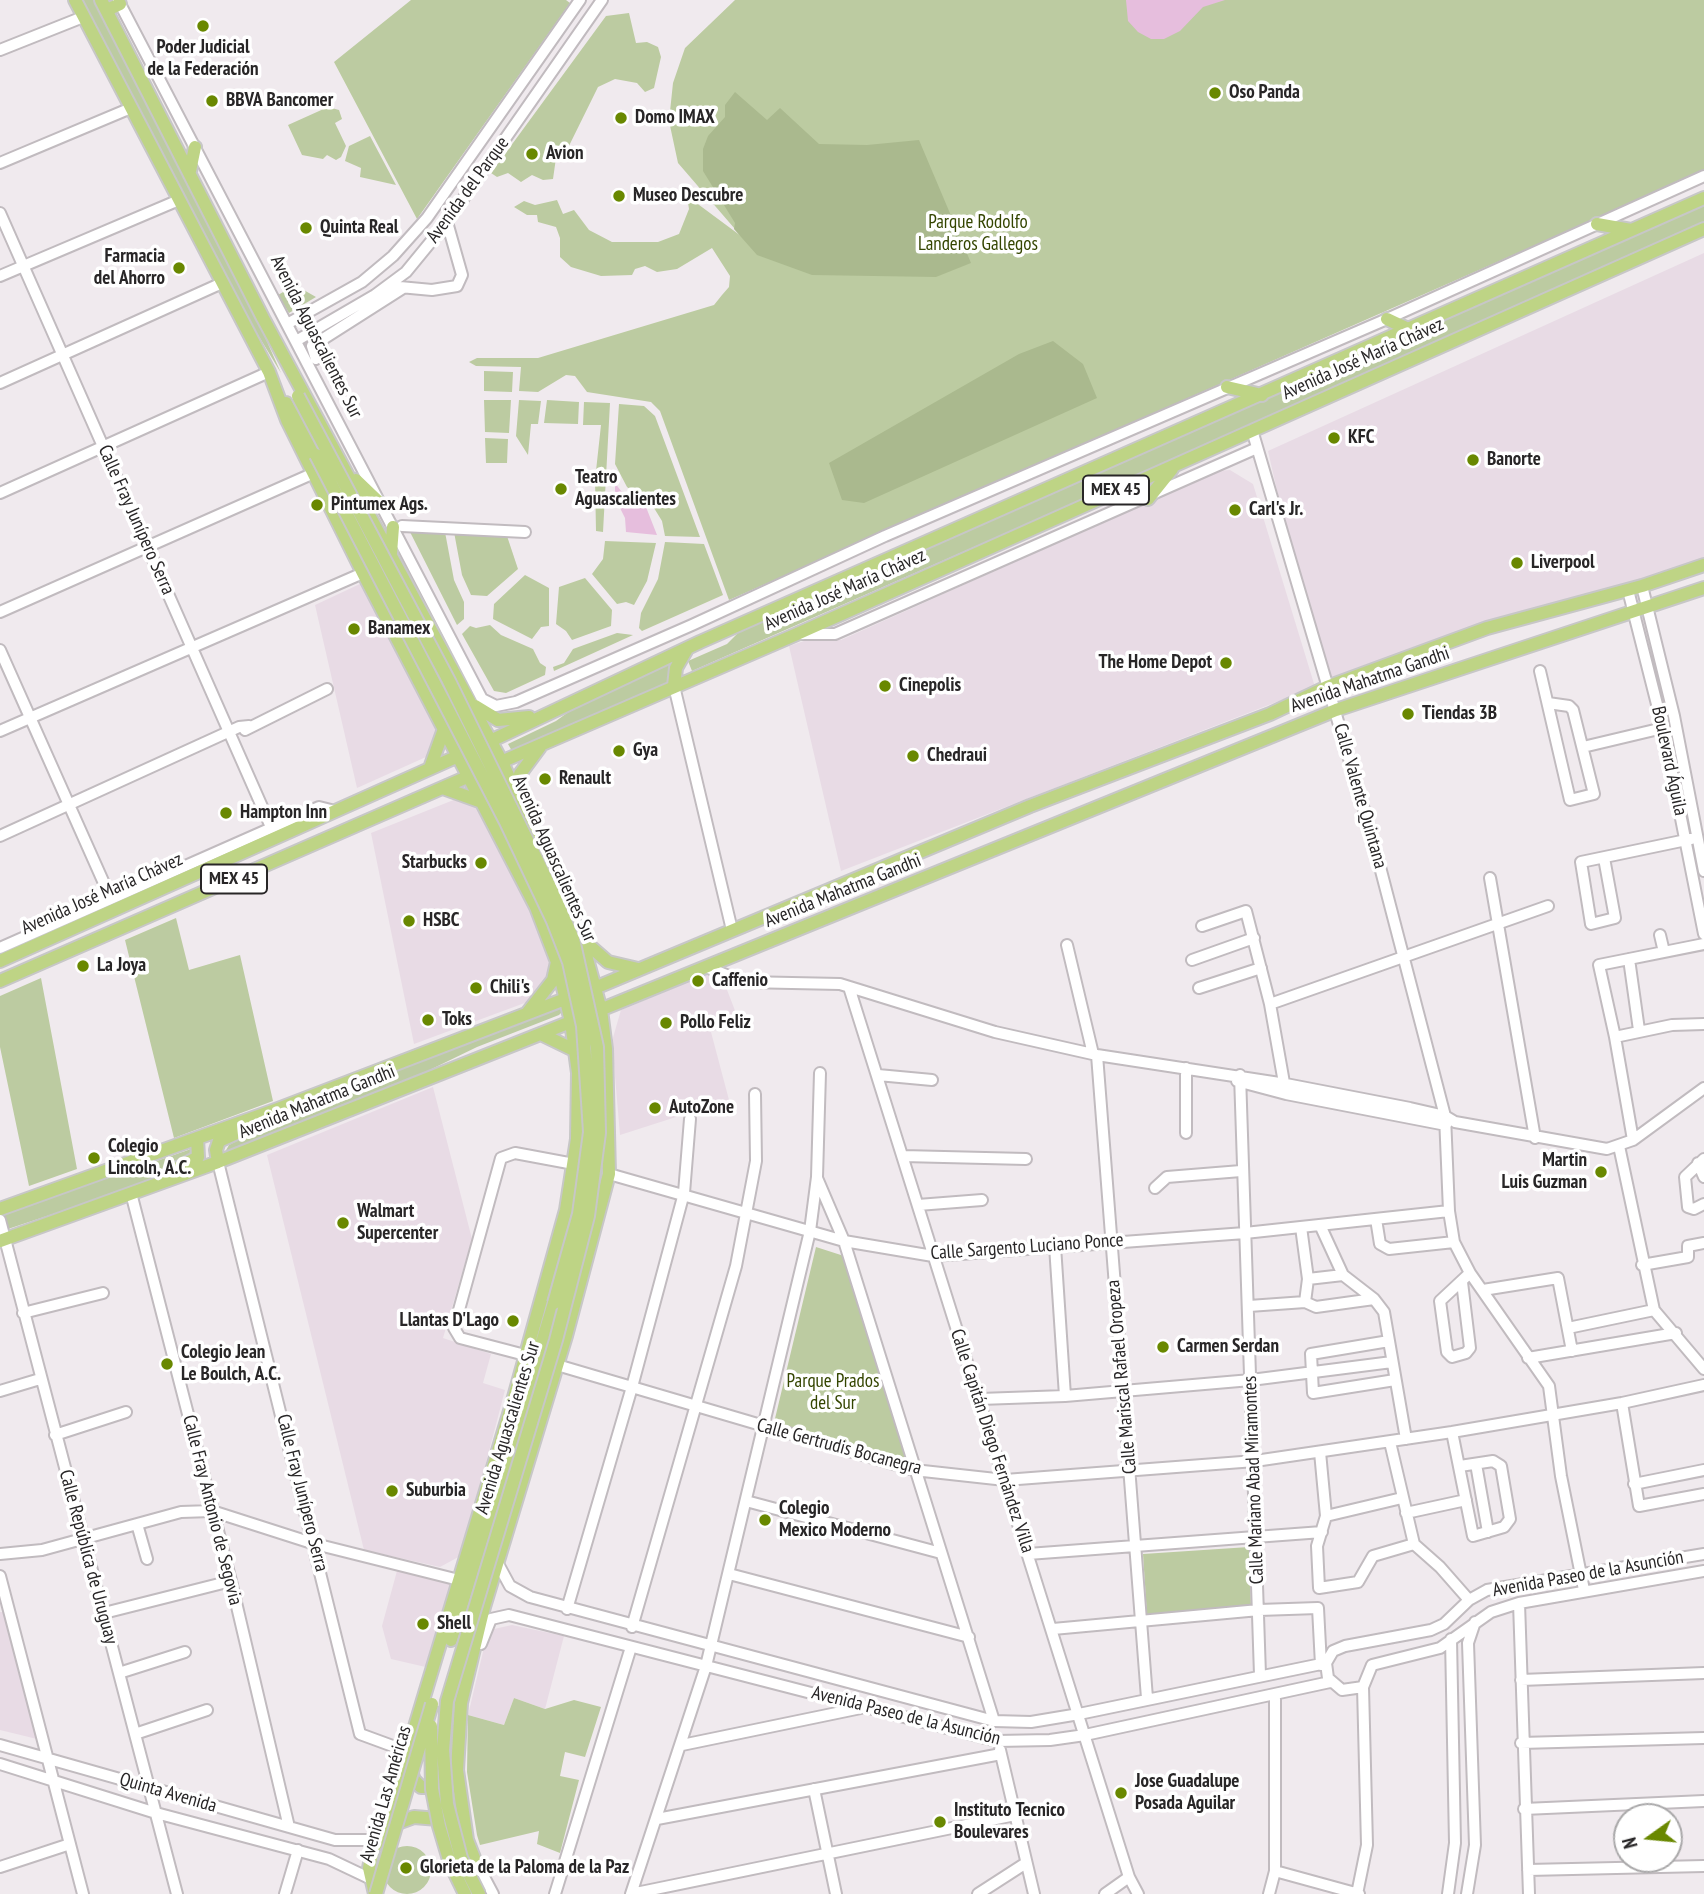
<!DOCTYPE html>
<html>
<head>
<meta charset="utf-8">
<style>
	body { margin:0 }
	#map { position:relative; width:1704px; height:1894px; overflow:hidden; background:#f0eaee; font-family:"PT Sans Narrow",sans-serif }
	canvas { display:block }
	.north { position:absolute; left:1613px; top:1803px; width:70px; height:70px; box-sizing:border-box; background:#fff; border:2px solid #a9a8a9; border-radius:50%; rotate:255deg; font-size:19px; font-weight:700; line-height:28px; text-align:center; color:#282627 }
	.north::after { content:''; display:block; margin:auto; width:24px; height:32px; background:#698800; clip-path:polygon(50% 0,100% 100%,50% 72%,0 100%) }
</style>
</head>
<body>
<div id="map">
<canvas width="1704" height="1894"></canvas>
<div class="north">N</div>
</div>
<script>
const g = document.querySelector('canvas').getContext('2d');
g.lineJoin = 'round';
function fillPath(path, color) {
  g.fillStyle = color;
  g.fill(path, 'evenodd');
}
function shape(rows) {
  const path = new Path2D();
  for (const r of rows) {
    if (r.length === 3) {
      path.moveTo(r[0] + r[2], r[1]);
      path.arc(r[0], r[1], r[2], 0, 2 * Math.PI);
      continue;
    }
    path.moveTo(r[0], r[1]);
    for (let i = 2; i < r.length; i += 2) path.lineTo(r[i], r[i + 1]);
  }
  return path;
}
function trace(path, color, width, dash) {
  g.strokeStyle = color;
  g.lineWidth = width;
  g.lineCap = dash ? 'butt' : 'round';
  g.setLineDash(dash || []);
  g.stroke(path);
}
function drawText(font, color, halo, rows, align = 'center') {
  g.font = font + ' "PT Sans Narrow",sans-serif';
  g.lineWidth = 7;
  g.setLineDash([]);
  g.textBaseline = 'middle';
  g.strokeStyle = halo;
  g.fillStyle = color;
  for (const [text, x, y, turn = 0] of rows) {
    g.save();
    g.translate(x, y);
    g.rotate((+turn || 0) * Math.PI / 180);
    g.textAlign = isNaN(turn) ? turn : align;
    if (halo) g.strokeText(text, 0, 0);
    g.fillText(text, 0, 0);
    g.restore();
  }
}
fillPath(shape([
	[1704,253,1704,563,1333,684,1281,508,1268,451],
	[1230,470,1253,484,1315,687,841,871,789,646,804,641,841,640,1217,471],
	[362,583,438,731,426,757,357,788,315,605],
	[456,799,478,808,541,934,552,965,551,973,530,1001,414,1044,371,833],
	[719,969,739,1021,711,1032,729,1100,620,1135,612,1041,621,1010],
	[433,1087,472,1239,443,1338,491,1354,483,1383,505,1390,462,1555,440,1567,364,1550,267,1155],
	[397,1571,451,1583,430,1668,391,1659,382,1626],
	[0,1612,3,1612,37,1739,0,1730],
	[512,1625,564,1636,545,1709,514,1698,504,1725,468,1715,487,1635,494,1629]
]), '#e8dbe5');
fillPath(shape([
	[81,0,94,0,245,292,281,373,235,297],
	[411,0,566,0,570,3,417,219,334,62],
	[735,0,1704,0,1704,171,729,600,660,411,651,402,587,392,575,376,566,375,538,392,519,391,521,367,476,366,469,362,477,358,538,358,714,305,722,295,729,287,730,276,712,248,677,269,657,272,645,266,635,269,632,275,601,276,571,267,560,257,560,238,556,227,538,222,537,215,527,215,514,207,524,201,535,205,557,200,563,214,574,210,589,230,612,242,658,242,679,234,689,209,687,196,741,236,678,163,669,121,673,83,685,48],
	[629,13,636,43,647,42,658,47,661,57,654,88,645,92,637,83,615,79,598,87,563,158,556,158,553,179,543,180,532,175,521,182,508,173,497,177,491,173,606,16],
	[328,107,339,110,342,119,335,123,346,146,341,157,336,160,327,155,323,159,302,155,288,125],
	[370,136,396,185,360,177,361,168,345,161,349,146],
	[1704,201,1704,226,692,671,688,661,727,644,747,624],
	[295,285,316,297,289,313,278,295],
	[484,371,513,372,512,392,484,391],
	[484,400,511,400,509,433,485,432],
	[519,400,541,401,538,424,531,424,528,455,516,436],
	[547,400,579,402,578,424,544,423],
	[584,402,610,403,603,532,596,531,595,480,601,425,583,425],
	[619,404,644,406,655,416,700,537,665,536,662,521,654,508,627,487,615,464],
	[485,438,508,439,507,463,486,463],
	[409,530,445,532,454,580,464,602,464,619,457,625],
	[454,532,507,536,518,569,487,596,471,595,462,575],
	[605,541,656,543,647,581,634,605,626,602,617,604,592,574,603,559],
	[665,542,704,544,723,595,642,631,639,628,641,613,658,579],
	[525,575,549,588,549,626,541,627,532,639,493,619,494,604],
	[585,578,612,610,611,626,572,640,566,631,556,624,559,587],
	[490,625,501,635,533,649,540,663,546,667,545,675,506,693,494,691,462,634,470,626,476,628],
	[617,633,633,635,554,671,553,667,564,663,573,649],
	[671,657,668,685,513,753,508,744,556,721,600,689],
	[176,918,189,970,240,955,273,1101,174,1138,125,940],
	[41,978,77,1169,29,1186,0,1047,0,996],
	[562,1007,563,1011,559,1015,477,1047,409,1080,225,1152,229,1145,296,1110],
	[191,1149,193,1155,157,1172,146,1183,5,1230,2,1215],
	[816,1247,844,1256,909,1468,773,1427],
	[1249,1547,1251,1607,1147,1615,1143,1554],
	[514,1698,545,1709,574,1700,601,1707,585,1757,565,1752,560,1776,579,1780,560,1853,537,1844,539,1831,480,1845,477,1835,467,1772,468,1715,504,1725],
	[407,1870,24]
]), '#bccba1');
fillPath(shape([
	[735,92,767,120,780,108,819,144,867,145,919,140,971,263,936,277,812,275,757,255,734,229,735,223,703,171,703,149,708,136,725,117,725,105],
	[1053,341,1083,364,1097,398,864,503,842,500,829,463,1019,354]
]), '#aab98e');
fillPath(shape([
	[1126,0,1225,0,1203,7,1180,31,1164,39,1151,39,1138,32,1128,21],
	[615,483,621,491,646,507,657,535,626,532,625,518,615,498]
]), '#e6bedd');
const minor = shape([
	[118,0,482,699,496,706,516,702,692,625,885,536,1387,319,1704,176],
	[0,50,83,17],
	[0,163,131,108],
	[0,213,271,827],
	[0,276,179,200],
	[389,286,432,290,457,286,462,275,447,222],
	[287,324,362,282,393,256,427,218,580,0],
	[296,341,375,295,406,272,447,222,602,0],
	[316,359,312,346,403,288],
	[0,383,222,283],
	[1252,430,1373,840,1445,1116,1449,1211,1454,1242,1470,1273,1549,1386,1561,1476,1584,1590],
	[0,493,269,372],
	[402,526,525,532],
	[1642,586,1674,716,1704,871],
	[1628,590,1663,728,1704,934],
	[0,612,314,473],
	[800,634,835,634,1257,448],
	[0,650,111,899],
	[1540,671,1570,800,1594,794,1573,710,1569,706,1548,703],
	[674,686,732,930],
	[245,730,327,689],
	[0,731,363,573],
	[1583,747,1663,728],
	[0,836,239,727,249,726],
	[1604,858,1615,918,1591,924,1581,862,1691,839],
	[1490,878,1535,1138],
	[1202,926,1246,911,1270,1004,1286,1094],
	[1660,935,1664,952],
	[1067,945,1093,1054],
	[0,948,319,807,335,811],
	[1629,959,1639,1030],
	[1192,960,1254,938],
	[706,967,744,982,840,984,995,1032,1097,1055,1286,1084,1410,1108,1445,1116,1455,1122,1607,1149,1633,1140,1704,1088],
	[849,987,1129,1877,1138,1894],
	[1199,988,1261,968],
	[1270,1004,1548,906],
	[1615,1037,1672,1025,1704,1024],
	[1097,1055,1147,1698],
	[1186,1068,1186,1133],
	[878,1075,932,1080],
	[1240,1075,1260,1675],
	[1237,1081,1286,1094,1446,1125],
	[1633,1140,1615,1037,1599,965,1704,944],
	[1619,1146,1654,1310,1704,1369],
	[903,1156,1026,1159],
	[1704,1159,1685,1177,1688,1207,1694,1209,1704,1204],
	[218,1162,360,1734,409,1752],
	[1698,1163,1704,1177],
	[609,1174,844,1241,933,1256,1245,1233,1449,1211],
	[817,1178,844,1241,994,1721],
	[1155,1188,1167,1177,1241,1171],
	[131,1193,231,1581,289,1827],
	[918,1205,982,1200],
	[1376,1219,1380,1244,1389,1249,1454,1242],
	[0,1220,177,1894],
	[1320,1225,1343,1275,1374,1299,1384,1312,1406,1439],
	[1301,1227,1308,1279,1305,1302],
	[1055,1246,1065,1396],
	[1642,1265,1688,1257,1688,1246,1704,1243],
	[1308,1279,1343,1275],
	[1462,1282,1470,1348,1466,1353,1452,1357,1447,1352,1440,1301,1470,1273],
	[1483,1290,1558,1278,1572,1351],
	[1249,1306,1305,1302,1316,1307,1374,1299],
	[23,1313,103,1293],
	[1568,1328,1654,1310],
	[1389,1341,1311,1354,1313,1393,1395,1380],
	[525,1355,460,1338,454,1328,501,1158,515,1153,574,1164],
	[1528,1358,1676,1333],
	[557,1365,914,1470,1005,1480,1255,1461,1452,1432,1622,1403,1704,1385],
	[0,1391,40,1379],
	[980,1399,1065,1396,1251,1380,1392,1362],
	[1622,1403,1639,1506,1704,1494],
	[1452,1432,1473,1536,1504,1527,1510,1519,1501,1466,1493,1461,1460,1466],
	[55,1435,126,1412],
	[1390,1442,1414,1544],
	[1320,1452,1326,1516,1317,1546,1319,1588,1358,1582,1373,1556,1414,1544],
	[1476,1464,1488,1532],
	[1634,1484,1704,1470],
	[746,1501,941,1553],
	[1406,1513,1466,1500],
	[1326,1516,1402,1498],
	[137,1524,147,1559],
	[1414,1544,1440,1567,1469,1600],
	[0,1554,42,1550,181,1512,212,1511,315,1544,459,1580],
	[1028,1554,1322,1532],
	[1704,1554,1487,1590,1469,1600,1444,1624,1431,1630,1345,1646,1333,1651,1326,1663,1328,1678,1342,1690,1363,1687,1372,1665,1440,1648,1491,1612,1519,1603,1704,1571],
	[497,1562,510,1586,530,1597,994,1721,1031,1722,1079,1714,1326,1663],
	[729,1574,969,1637],
	[0,1576,83,1894],
	[1519,1603,1529,1894],
	[567,1609,632,1387,684,1193,690,1119],
	[104,1613,231,1581],
	[632,1627,736,1266,756,1161,755,1094],
	[1053,1629,1259,1610,1318,1608,1321,1665],
	[481,1644,491,1619,509,1615,997,1741,1050,1740,1085,1735,1330,1682],
	[119,1673,185,1652],
	[1521,1680,1704,1673],
	[135,1734,207,1710],
	[1521,1743,1704,1738],
	[0,1745,335,1840,378,1840],
	[682,1745,861,1708],
	[1000,1750,1034,1894],
	[0,1764,156,1813,329,1859,369,1878],
	[814,1789,836,1894],
	[1524,1809,1704,1801],
	[657,1819,1001,1754],
	[474,1858,493,1894],
	[0,1867,70,1844],
	[1528,1870,1704,1866],
	[1275,1871,1359,1894],
	[285,1894,298,1850],
	[555,1894,631,1647],
	[631,1894,706,1666,810,1231,817,1177,820,1073],
	[631,1894,1015,1815],
	[978,1894,1026,1863],
	[1105,1894,1129,1877],
	[1269,1894,1275,1871,1275,1695],
	[1357,1894,1367,1845,1363,1687],
	[1448,1894,1455,1843,1451,1639],
	[1467,1894,1475,1845,1468,1643,1475,1622]
]);
const major = shape([
	[75,0,269,372,287,420,363,573,536,907,557,962,571,1022,578,1073,577,1139,566,1210,513,1401,383,1833],
	[101,0,263,318,502,762,581,937,601,1010,606,1049,609,1174,566,1336,484,1607,461,1703,457,1770,467,1840],
	[107,10,120,4],
	[190,171,195,147],
	[1597,224,1631,230],
	[1387,319,1408,329],
	[1227,387,1262,395],
	[286,403,316,455],
	[356,480,381,504],
	[1148,499,1172,469],
	[391,553,393,527],
	[674,686,676,668,687,649],
	[475,706,498,720,529,717],
	[484,744,700,642,1704,198],
	[494,765,797,634,1704,229],
	[430,768,444,729],
	[443,788,482,802],
	[519,792,520,774,540,747],
	[584,941,608,962,638,969],
	[0,961,465,753],
	[0,981,474,774],
	[590,990,1030,806,1270,714,1327,687,1487,628,1642,586,1704,565],
	[528,1012,553,980,557,962],
	[595,1012,1336,710,1704,588],
	[541,1034,576,1051],
	[218,1162,216,1150,219,1141,252,1126],
	[178,1168,198,1157,197,1138],
	[0,1209,278,1109,573,996],
	[0,1241,218,1162,578,1019],
	[451,1640,554,1303],
	[409,1766,414,1780,421,1787,440,1787],
	[375,1894,369,1868,373,1848,392,1825,414,1817,438,1819,459,1831,467,1840,474,1858,472,1889]
]);
trace(minor, '#c1bbbf', 14);
trace(major, '#c7c7c7', 16);
trace(minor, '#fff', 10);
trace(major, '#bed485', 12);
const majorBridge = shape([
	[298,396,449,681,553,893,573,939,597,1047,599,1133,588,1216,556,1340,447,1701,443,1750,447,1804,461,1858,479,1894],
	[316,455,506,822,553,921,569,962,583,1026,590,1132,579,1214,554,1303],
	[431,1726,432,1789,439,1826,450,1863,465,1894],
	[376,1894,432,1704]
]);
trace(majorBridge, '#c7c7c7', 16, []);
trace(majorBridge, '#bed485', 12);
for (const [x, y, r, color] of [
	[203,26,7,"#698800"],
	[1215,93,7,"#698800"],
	[212,101,7,"#698800"],
	[621,118,7,"#698800"],
	[532,154,7,"#698800"],
	[619,196,7,"#698800"],
	[306,228,7,"#698800"],
	[179,268,7,"#698800"],
	[1334,438,7,"#698800"],
	[1473,460,7,"#698800"],
	[561,489,7,"#698800"],
	[317,505,7,"#698800"],
	[1235,510,7,"#698800"],
	[1517,563,7,"#698800"],
	[354,629,7,"#698800"],
	[1226,663,7,"#698800"],
	[885,686,7,"#698800"],
	[1408,714,7,"#698800"],
	[619,751,7,"#698800"],
	[913,756,7,"#698800"],
	[545,779,7,"#698800"],
	[226,813,7,"#698800"],
	[481,863,7,"#698800"],
	[409,921,7,"#698800"],
	[83,966,7,"#698800"],
	[698,981,7,"#698800"],
	[476,988,7,"#698800"],
	[428,1020,7,"#698800"],
	[666,1023,7,"#698800"],
	[655,1108,7,"#698800"],
	[94,1158,7,"#698800"],
	[1601,1172,7,"#698800"],
	[343,1223,7,"#698800"],
	[513,1321,7,"#698800"],
	[1163,1347,7,"#698800"],
	[167,1364,7,"#698800"],
	[392,1491,7,"#698800"],
	[765,1520,7,"#698800"],
	[423,1624,7,"#698800"],
	[1121,1793,7,"#698800"],
	[940,1822,7,"#698800"],
	[406,1868,7,"#698800"]
]) {
  const dot = new Path2D();
  dot.arc(x, y, r, 0, 2 * Math.PI);
  g.fillStyle = color;
  g.fill(dot);
  trace(dot, '#fff', 2.5);
}
for (const [x, y, w] of [
	[1116,490,66],
	[234,879,66]
]) {
  const box = new Path2D();
  box.roundRect(x - w / 2, y - 14.5, w, 29, 5);
  g.fillStyle = '#fff';
  g.fill(box);
  trace(box, '#282627', 2);
}
drawText('bold 18px', '#282627', null, [
	["MEX 45",1116,490],
	["MEX 45",234,879]
]);
drawText('bold 19px', '#282627', '#fff', [
	["Poder Judicial",203,48,"center"],
	["de la Federación",203,70,"center"],
	["Oso Panda",1229,93],
	["BBVA Bancomer",226,101],
	["Domo IMAX",635,118],
	["Avion",546,154],
	["Museo Descubre",633,196],
	["Quinta Real",320,228],
	["Farmacia",165,257,"right"],
	["del Ahorro",165,279,"right"],
	["KFC",1348,438],
	["Banorte",1487,460],
	["Teatro",575,478],
	["Aguascalientes",575,500],
	["Pintumex Ags.",331,505],
	["Carl's Jr.",1249,510],
	["Liverpool",1531,563],
	["Banamex",368,629],
	["The Home Depot",1212,663,"right"],
	["Cinepolis",899,686],
	["Tiendas 3B",1422,714],
	["Gya",633,751],
	["Chedraui",927,756],
	["Renault",559,779],
	["Hampton Inn",240,813],
	["Starbucks",467,863,"right"],
	["HSBC",423,921],
	["La Joya",97,966],
	["Caffenio",712,981],
	["Chili's",490,988],
	["Toks",442,1020],
	["Pollo Feliz",680,1023],
	["AutoZone",669,1108],
	["Colegio",108,1147],
	["Lincoln, A.C.",108,1169],
	["Martin",1587,1161,"right"],
	["Luis Guzman",1587,1183,"right"],
	["Walmart",357,1212],
	["Supercenter",357,1234],
	["Llantas D'Lago",499,1321,"right"],
	["Carmen Serdan",1177,1347],
	["Colegio Jean",181,1353],
	["Le Boulch, A.C.",181,1375],
	["Suburbia",406,1491],
	["Colegio",779,1509],
	["Mexico Moderno",779,1531],
	["Shell",437,1624],
	["Jose Guadalupe",1135,1782],
	["Posada Aguilar",1135,1804],
	["Instituto Tecnico",954,1811],
	["Boulevares",954,1833],
	["Glorieta de la Paloma de la Paz",420,1868]
], 'left');
drawText('19px', '#282627', '#fff', [
	["Avenida del Parque",468,190,-54],
	["Avenida Aguascalientes Sur",316,337,63],
	["Avenida José María Chávez",1363,359,-24],
	["Calle Fray Junípero Serra",136,520,66],
	["Avenida José María Chávez",845,590,-24],
	["Avenida Mahatma Gandhi",1370,680,-19],
	["Boulevard Águila",1669,761,78],
	["Calle Valente Quintana",1360,796,74],
	["Avenida Aguascalientes Sur",554,859,66],
	["Avenida Mahatma Gandhi",843,891,-22],
	["Avenida José María Chávez",102,894,-24],
	["Avenida Mahatma Gandhi",317,1102,-22],
	["Calle Sargento Luciano Ponce",1027,1247,-4],
	["Calle Mariscal Rafael Oropeza",1122,1377,-95],
	["Avenida Aguascalientes Sur",508,1428,-73],
	["Calle Capitán Diego Fernández Villa",992,1441,72],
	["Calle Gertrudis Bocanegra",839,1447,15],
	["Calle Mariano Abad Miramontes",1254,1480,-92],
	["Calle Fray Junípero Serra",302,1493,76],
	["Calle Fray Antonio de Segovia",212,1510,76],
	["Calle República de Uruguay",88,1557,75],
	["Avenida Paseo de la Asunción",1588,1574,-10],
	["Avenida Paseo de la Asunción",906,1716,14],
	["Quinta Avenida",168,1793,16],
	["Avenida Las Américas",386,1794,-74]
]);
drawText('19px', '#344500', '#fff', [
	["Parque Rodolfo",978,223],
	["Landeros Gallegos",978,245],
	["Parque Prados",833,1382],
	["del Sur",833,1404]
]);
</script>
</body>
</html>
